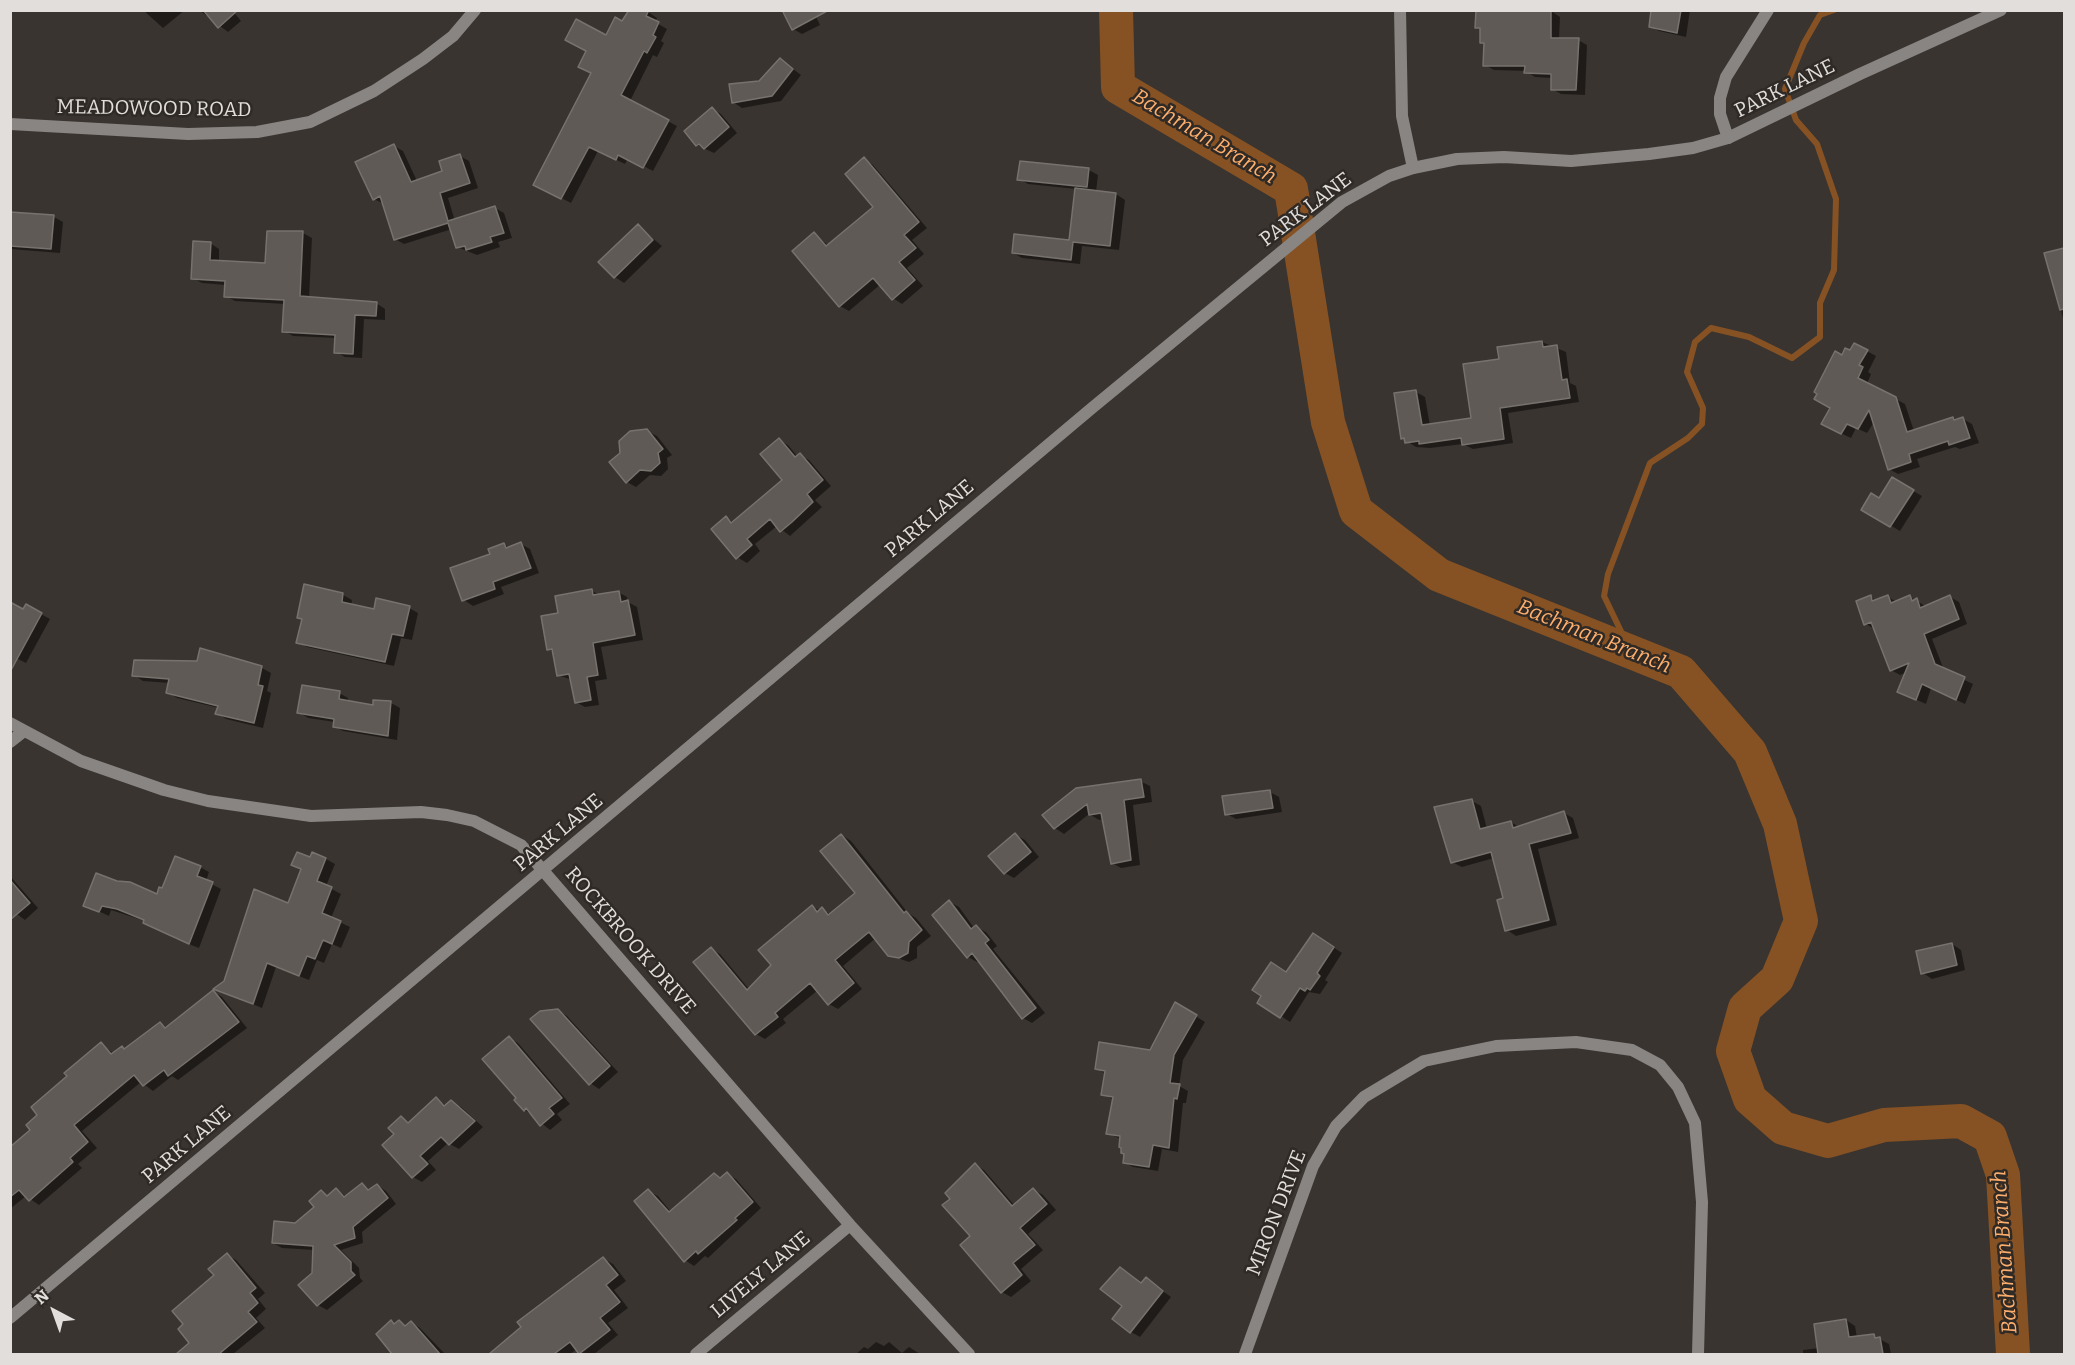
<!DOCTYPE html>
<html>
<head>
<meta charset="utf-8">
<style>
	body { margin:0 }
	#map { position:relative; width:2075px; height:1365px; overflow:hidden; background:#393430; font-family:Bitter,serif }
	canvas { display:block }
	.frame { position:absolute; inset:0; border:12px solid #e1dedb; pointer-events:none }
	.north { position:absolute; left:24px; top:1281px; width:60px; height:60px; -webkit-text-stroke:4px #2f2a26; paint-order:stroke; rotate:319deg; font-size:16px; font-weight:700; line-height:24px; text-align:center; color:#e1dedb }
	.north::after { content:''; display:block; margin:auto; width:21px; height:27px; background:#e1dedb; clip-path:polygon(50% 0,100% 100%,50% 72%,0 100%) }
</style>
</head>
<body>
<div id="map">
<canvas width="2075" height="1365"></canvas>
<div class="frame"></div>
<div class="north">N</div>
</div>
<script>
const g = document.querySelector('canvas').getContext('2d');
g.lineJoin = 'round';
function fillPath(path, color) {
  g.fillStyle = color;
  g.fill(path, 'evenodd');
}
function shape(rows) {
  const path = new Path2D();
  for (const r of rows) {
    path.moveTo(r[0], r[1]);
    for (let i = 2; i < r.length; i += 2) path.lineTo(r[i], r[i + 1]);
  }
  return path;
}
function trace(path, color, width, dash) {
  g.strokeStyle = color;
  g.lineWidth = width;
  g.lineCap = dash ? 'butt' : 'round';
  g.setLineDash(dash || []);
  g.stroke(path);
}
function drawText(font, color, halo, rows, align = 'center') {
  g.font = font + ' Bitter,serif';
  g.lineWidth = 5;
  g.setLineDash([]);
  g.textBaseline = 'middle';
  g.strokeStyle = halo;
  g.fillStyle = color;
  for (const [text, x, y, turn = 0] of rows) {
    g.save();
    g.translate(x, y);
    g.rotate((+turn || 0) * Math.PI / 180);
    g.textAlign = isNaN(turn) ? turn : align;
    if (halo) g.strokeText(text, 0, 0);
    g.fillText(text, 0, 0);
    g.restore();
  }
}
fillPath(shape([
	[143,10,185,10,163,28],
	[199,10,232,10,241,21,228,32],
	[645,10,657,18,655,22,667,29,661,41,664,43,657,57,653,55,630,101,677,126,653,171,628,158,625,164,598,151,571,203,544,189,607,37],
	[813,10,820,25,802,34,793,29],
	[1652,10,1690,10,1686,37,1659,31,1650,26],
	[1551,11,1560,17,1559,39,1578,40,1587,45,1585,95,1561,94,1552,89,1552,78,1535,77,1526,71,1494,70,1485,65,1485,44,1481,42,1481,30,1477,27],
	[780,59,801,75,781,101,742,108,733,102,759,82],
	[712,109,721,114,737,133,714,153,697,145],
	[394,146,403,151,417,181,444,172,460,156,469,161,478,188,448,198,455,221,495,208,504,213,512,238,498,242,500,247,477,255,457,247,452,229,404,244,395,239,384,204,374,199],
	[864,159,873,165,927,228,912,240,924,254,907,268,923,286,902,304,893,298,881,284,849,311,840,306,814,234,829,246,875,207],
	[1089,170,1098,175,1096,192,1116,194,1125,200,1119,250,1082,246,1080,264,1022,258,1013,253,1071,241,1076,189,1028,184,1019,179],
	[10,214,54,217,63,222,60,253,10,249],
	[638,226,662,246,624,283,615,277],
	[303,233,312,238,309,298,376,303,385,309,385,320,364,319,362,358,345,357,336,352,336,338,293,336,284,331,285,304,235,301,226,296,226,285,202,283,192,278,210,243,219,249,219,262,266,265],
	[2064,249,2064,322,2046,254],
	[1542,342,1566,352,1570,383,1576,386,1579,402,1508,413,1513,443,1473,449,1463,444,1430,448,1416,447,1402,438,1416,392,1425,397,1430,426,1472,420,1500,360],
	[1867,351,1876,356,1868,372,1871,374,1867,384,1905,404,1914,431,1952,418,1963,419,1972,424,1979,443,1960,449,1955,447,1917,459,1920,467,1898,474,1889,469,1874,422,1867,433,1856,428,1851,438,1832,429,1832,407,1843,357],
	[647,431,657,436,672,455,667,458,668,469,661,476,650,475,636,487,627,482],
	[779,440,788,445,798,457,800,455,809,460,831,486,815,500,822,507,790,536,777,526,755,544,760,551,747,563,737,557,726,518,733,522,784,480],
	[1892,479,1922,496,1900,531,1863,509,1880,500],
	[504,544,510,548,521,544,530,549,539,573,501,587,504,594,473,606,464,600,492,555],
	[306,586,343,595,352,600,351,606,375,611,409,608,418,613,412,640,401,638,394,666,307,647,298,642,303,620,298,617],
	[592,591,600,595,618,592,627,597,628,602,637,607,643,640,601,647,607,679,595,681,599,705,585,707,576,702,572,680,558,675,554,652,548,649,560,615],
	[1871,597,1877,601,1888,597,1897,602,1910,597,1927,607,1950,597,1959,602,1967,624,1932,639,1944,670,1973,684,1965,704,1931,688,1926,704,1908,696,1907,672,1900,675,1891,670,1876,630,1866,624],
	[26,606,50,619,26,663,10,655],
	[201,650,262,668,271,673,267,691,271,693,263,728,226,719,217,713,219,708,177,698,168,692,170,683,143,681,134,675,198,662],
	[339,693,348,698,348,702,374,706,391,703,400,708,397,740,343,731,334,726,335,722,308,718,299,712],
	[1140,781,1150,786,1152,802,1133,805,1140,865,1121,868,1112,863,1104,819,1099,820,1089,814,1064,834,1055,828,1044,815],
	[1270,792,1279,797,1282,812,1236,819,1227,814],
	[1472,801,1481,806,1487,829,1511,822,1519,827,1564,813,1573,818,1579,838,1538,849,1557,925,1516,936,1507,930,1505,899,1494,858,1462,867,1452,862],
	[842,835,851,841,908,913,916,918,931,936,917,947,917,958,909,962,889,955,876,938,843,966,862,989,838,1009,829,1004,818,990,783,1019,786,1023,765,1039,756,1034,695,962,711,949,720,954,749,989,773,966,812,907,831,914,857,893],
	[1016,835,1025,840,1039,857,1014,878,1005,873,991,856],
	[311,859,326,859,335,864,326,886,341,894,331,918,350,927,341,948,332,944,324,963,317,960,309,980,276,967,262,1008,216,989,289,905,303,870,293,865],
	[200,867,209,872,206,881,221,889,199,948,176,939,145,921,111,910,109,916,85,905,158,896],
	[10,876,38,908,25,920,10,909],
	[950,902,959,907,974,928,976,927,986,932,997,946,993,949,1045,1013,1032,1023,1023,1018,979,960,977,962,968,957],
	[1322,940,1342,953,1325,980,1328,982,1320,994,1309,992,1290,1022,1281,1016,1287,974],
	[1952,944,1961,950,1965,970,1932,979,1923,973],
	[213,991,222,997,247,1028,178,1080,172,1076,153,1091,141,1082,82,1131,97,1148,78,1164,82,1168,39,1205,26,1196,10,1209,10,1161,39,1115,69,1076,101,1044,114,1054,122,1048,126,1050,160,1023,168,1028],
	[1176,1004,1205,1022,1183,1060,1179,1086,1188,1091,1186,1103,1183,1103,1178,1152,1162,1149,1158,1171,1133,1167,1124,1162,1126,1154,1121,1139,1107,1133,1114,1100,1103,1094,1106,1074,1096,1068,1151,1051],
	[558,1010,567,1016,618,1072,599,1089,590,1083],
	[509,1038,518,1043,570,1104,557,1114,562,1120,550,1130,525,1110,518,1098],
	[436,1099,447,1106,452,1102,461,1107,483,1127,459,1149,448,1143,428,1161,436,1170,422,1182,413,1177,384,1145,396,1134,401,1118,410,1123],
	[975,1165,984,1170,1015,1206,1034,1190,1043,1195,1056,1210,1028,1234,1043,1250,1021,1269,1031,1281,1011,1297,1002,1292,952,1199],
	[714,1174,722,1179,727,1174,736,1179,761,1208,708,1258,705,1256,694,1266,685,1260,648,1191,658,1196,671,1212],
	[362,1185,371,1190,377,1185,386,1191,396,1204,362,1232,363,1243,341,1250,359,1268,360,1278,363,1281,327,1310,318,1305,313,1274,315,1250,282,1248,273,1243,316,1207,321,1192,329,1196,337,1190,347,1197],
	[227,1255,236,1260,265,1293,258,1299,266,1309,256,1318,265,1328,233,1354,191,1354,185,1348,191,1343,185,1324],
	[604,1259,613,1264,626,1281,614,1290,628,1308,608,1323,618,1335,594,1354,583,1354,577,1349,570,1354,491,1354],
	[1146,1279,1171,1297,1140,1337,1131,1332,1142,1284],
	[1846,1320,1855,1326,1857,1338,1874,1336,1889,1344,1891,1354,1803,1354,1803,1350,1819,1348],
	[399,1321,407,1326,411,1322,420,1328,445,1354,395,1354,378,1334,392,1322,396,1324],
	[876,1342,884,1346,889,1342,902,1353,909,1347,920,1354,856,1354,864,1347,868,1349]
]), '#0007');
trace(shape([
	[1631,652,1604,596,1608,574,1650,463,1688,438,1702,424,1703,408,1687,372,1695,342,1711,328,1749,337,1792,358,1820,337,1820,303,1834,270,1836,199,1817,144,1796,120,1785,89,1804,43,1820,15,1834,10]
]), '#875223', 6);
trace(shape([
	[1116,10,1118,87,1291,189,1328,422,1356,511,1439,575,1681,672,1750,752,1780,824,1801,921,1777,979,1745,1008,1733,1051,1750,1099,1783,1128,1828,1141,1884,1125,1961,1121,1990,1137,2003,1175,2013,1354]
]), '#875223', 34);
const building = shape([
	[203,10,238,10,218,28,203,10],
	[629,10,649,10,646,16,659,22,653,35,656,37,647,53,644,51,621,95,669,120,643,168,618,155,616,160,589,147,561,199,533,185,591,73,578,67,586,51,565,40,576,19,606,35,615,17,622,21,629,10],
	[782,10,829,10,792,30,782,10],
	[1476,10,1551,10,1551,38,1579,38,1576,90,1551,90,1551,74,1524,73,1525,66,1483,66,1484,43,1480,43,1480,28,1475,28,1476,10],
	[1651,10,1681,10,1677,33,1649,27,1651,10],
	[780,58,793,69,772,96,732,103,729,84,759,81,780,58],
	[712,107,729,127,704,149,699,144,696,146,684,131,712,107],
	[394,144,411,182,442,171,439,161,460,154,470,183,440,193,448,221,495,206,504,233,490,237,492,242,466,250,465,246,456,248,448,223,394,240,380,196,373,200,355,162,394,144],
	[864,157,919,222,904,235,916,248,899,262,915,280,892,300,873,278,839,307,792,251,814,232,826,246,873,207,845,174,864,157],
	[1020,161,1089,168,1087,187,1017,180,1020,161],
	[1075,188,1116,193,1110,246,1073,242,1071,260,1012,253,1014,234,1069,240,1075,188],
	[10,212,54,215,51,249,10,246,10,212],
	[638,224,653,240,614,278,598,262,638,224],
	[267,231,303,231,300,296,377,302,376,316,355,315,353,354,334,353,335,335,282,332,284,300,224,297,225,281,191,279,193,241,211,242,210,260,265,263,267,231],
	[2064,248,2064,309,2060,310,2044,253,2064,248],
	[1542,341,1543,347,1557,345,1562,380,1567,379,1570,398,1500,408,1504,439,1462,445,1461,438,1419,444,1419,441,1405,443,1404,438,1401,439,1394,393,1416,390,1422,425,1471,418,1463,364,1499,359,1497,347,1542,341],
	[1854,343,1868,350,1859,365,1863,367,1858,378,1896,397,1907,432,1953,417,1954,420,1963,417,1970,438,1949,445,1948,441,1909,454,1911,462,1888,470,1869,410,1858,429,1847,424,1841,434,1821,424,1830,408,1814,399,1817,394,1814,392,1835,351,1842,355,1845,348,1850,350,1854,343],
	[647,429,663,449,658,453,660,463,651,471,640,470,626,483,609,462,620,453,619,441,630,431,647,429],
	[779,438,795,457,800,453,823,480,807,494,813,502,792,522,780,532,770,519,747,539,752,545,736,559,711,529,726,516,731,523,782,480,760,454,779,438],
	[1892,477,1914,490,1890,527,1861,510,1871,493,1879,498,1892,477],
	[521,542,531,568,493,582,495,589,462,601,450,568,490,554,488,549,504,543,506,548,521,542],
	[304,584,343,593,342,602,374,609,376,598,410,606,403,636,392,634,385,662,296,643,302,619,297,618,304,584],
	[592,589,593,595,619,591,621,602,628,600,635,635,593,643,598,675,587,677,591,700,575,703,569,674,557,676,552,649,547,650,541,616,558,613,555,596,592,589],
	[1871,595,1872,601,1888,595,1891,603,1910,595,1912,601,1917,598,1920,608,1950,595,1959,619,1924,634,1935,664,1965,677,1956,700,1922,684,1916,700,1897,692,1909,663,1890,671,1871,622,1864,625,1856,601,1871,595],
	[10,602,23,609,26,604,42,613,10,672,10,602],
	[200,648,262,666,258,685,263,686,254,723,215,714,218,706,166,693,169,679,132,676,134,660,197,661,200,648],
	[302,685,340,691,339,699,373,705,373,700,391,701,388,736,333,727,334,719,297,713,302,685],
	[1141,779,1144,797,1124,800,1131,860,1111,864,1101,813,1089,815,1087,804,1054,829,1042,815,1076,788,1141,779],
	[1270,790,1273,808,1225,815,1222,796,1270,790],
	[1472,799,1480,829,1511,821,1513,828,1564,811,1571,833,1529,844,1549,920,1505,931,1497,900,1503,898,1491,852,1451,863,1434,807,1472,799],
	[1015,833,1031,852,1004,874,988,856,1015,833],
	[841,834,904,913,906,911,922,930,909,942,908,953,899,958,888,956,869,932,835,960,854,983,828,1005,810,983,775,1013,778,1017,755,1035,693,962,711,947,747,990,771,965,758,950,812,905,817,912,822,907,828,915,855,893,820,851,841,834],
	[297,852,310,857,312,852,326,858,317,881,332,887,322,913,341,921,332,944,323,940,315,959,307,956,299,976,267,963,253,1004,213,989,224,981,254,889,288,903,301,869,291,865,297,852],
	[175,856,201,866,197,876,213,882,189,944,143,923,144,920,117,909,102,906,99,912,83,906,96,873,117,881,130,882,157,894,159,887,162,888,175,856],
	[10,880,30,903,10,920,10,880],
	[949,900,971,929,976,925,989,940,985,943,1036,1008,1022,1019,972,953,967,958,932,915,949,900],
	[1313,933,1334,947,1317,973,1320,976,1310,990,1307,988,1305,991,1300,988,1280,1018,1257,1003,1261,996,1252,990,1271,962,1286,972,1313,933],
	[1952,943,1957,965,1921,974,1916,951,1952,943],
	[213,990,239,1022,168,1076,164,1070,143,1086,134,1075,74,1125,88,1142,70,1158,73,1162,29,1201,19,1190,10,1197,10,1147,30,1130,26,1125,37,1115,31,1107,67,1076,64,1073,101,1042,111,1054,122,1046,124,1049,160,1022,165,1028,213,990],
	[1175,1002,1197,1015,1174,1055,1170,1083,1180,1084,1177,1099,1174,1098,1169,1148,1153,1145,1149,1167,1123,1163,1124,1154,1121,1153,1121,1148,1119,1147,1120,1136,1106,1134,1113,1097,1101,1095,1105,1071,1095,1069,1099,1042,1150,1050,1175,1002],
	[558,1009,610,1066,589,1085,530,1019,540,1011,558,1009],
	[509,1036,562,1098,549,1108,554,1114,540,1126,526,1108,524,1111,514,1100,516,1098,482,1059,509,1036],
	[436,1097,444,1106,451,1100,475,1121,449,1145,441,1137,420,1156,428,1164,412,1178,382,1145,394,1134,388,1128,401,1116,408,1123,436,1097],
	[975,1163,1012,1206,1033,1188,1047,1204,1020,1228,1035,1245,1013,1263,1022,1275,1001,1293,960,1245,970,1236,942,1205,950,1199,945,1193,975,1163],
	[727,1172,753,1202,735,1218,737,1220,698,1254,696,1251,684,1262,634,1201,648,1189,669,1212,714,1173,720,1178,727,1172],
	[362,1183,368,1190,377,1184,388,1198,353,1227,355,1238,334,1245,351,1262,351,1271,355,1275,317,1306,298,1285,312,1273,313,1246,272,1243,274,1221,295,1223,314,1207,309,1201,321,1190,327,1196,336,1188,344,1197,362,1183],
	[227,1253,256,1288,250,1293,258,1303,248,1312,257,1322,219,1354,176,1354,189,1343,178,1329,183,1324,172,1311,214,1275,208,1269,227,1253],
	[603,1257,618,1275,606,1285,620,1302,600,1318,610,1330,579,1354,570,1342,554,1354,489,1354,521,1327,517,1322,603,1257],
	[1120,1267,1141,1283,1146,1277,1163,1291,1130,1333,1112,1319,1122,1306,1100,1289,1120,1267],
	[1846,1319,1849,1337,1874,1334,1875,1338,1880,1337,1883,1354,1818,1354,1814,1324,1846,1319],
	[391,1320,394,1324,399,1320,405,1326,411,1321,440,1354,392,1354,376,1334,391,1320]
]);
fillPath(building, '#5f5a55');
trace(building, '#77726d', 1.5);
trace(shape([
	[1400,10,1402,116,1413,168],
	[10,124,188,134,257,132,310,122,374,91,423,59,453,36,475,10],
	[1728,138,1720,114,1720,98,1726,77,1768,10],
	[10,723,81,761,164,790,208,801,311,816,421,812,447,815,474,821,521,845,850,1225,969,1354],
	[10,742,24,731],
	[696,1354,850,1225],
	[1245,1354,1313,1166,1336,1126,1364,1097,1424,1061,1496,1046,1576,1042,1632,1050,1660,1065,1678,1087,1695,1123,1702,1202,1698,1354]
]), '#888583', 12);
trace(shape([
	[10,1318,1092,408,1342,202,1389,176,1413,168,1457,159,1504,157,1571,161,1649,154,1693,148,1728,138,1860,74,2001,10]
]), '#888583', 12);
drawText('20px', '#e1dedb', '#2f2a26', [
	["PARK LANE",1785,89,-26],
	["MEADOWOOD ROAD",154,109,1],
	["PARK LANE",1306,210,-37],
	["PARK LANE",930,519,-40],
	["PARK LANE",559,833,-40],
	["ROCKBROOK DRIVE",630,941,49],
	["PARK LANE",187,1145,-40],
	["MIRON DRIVE",1277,1213,-69],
	["LIVELY LANE",761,1275,-40]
]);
drawText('italic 21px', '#fdae6c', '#2f2a26', [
	["Bachman Branch",1204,137,31],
	["Bachman Branch",1594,637,22],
	["Bachman Branch",2005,1252,-94]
]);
</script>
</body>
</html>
